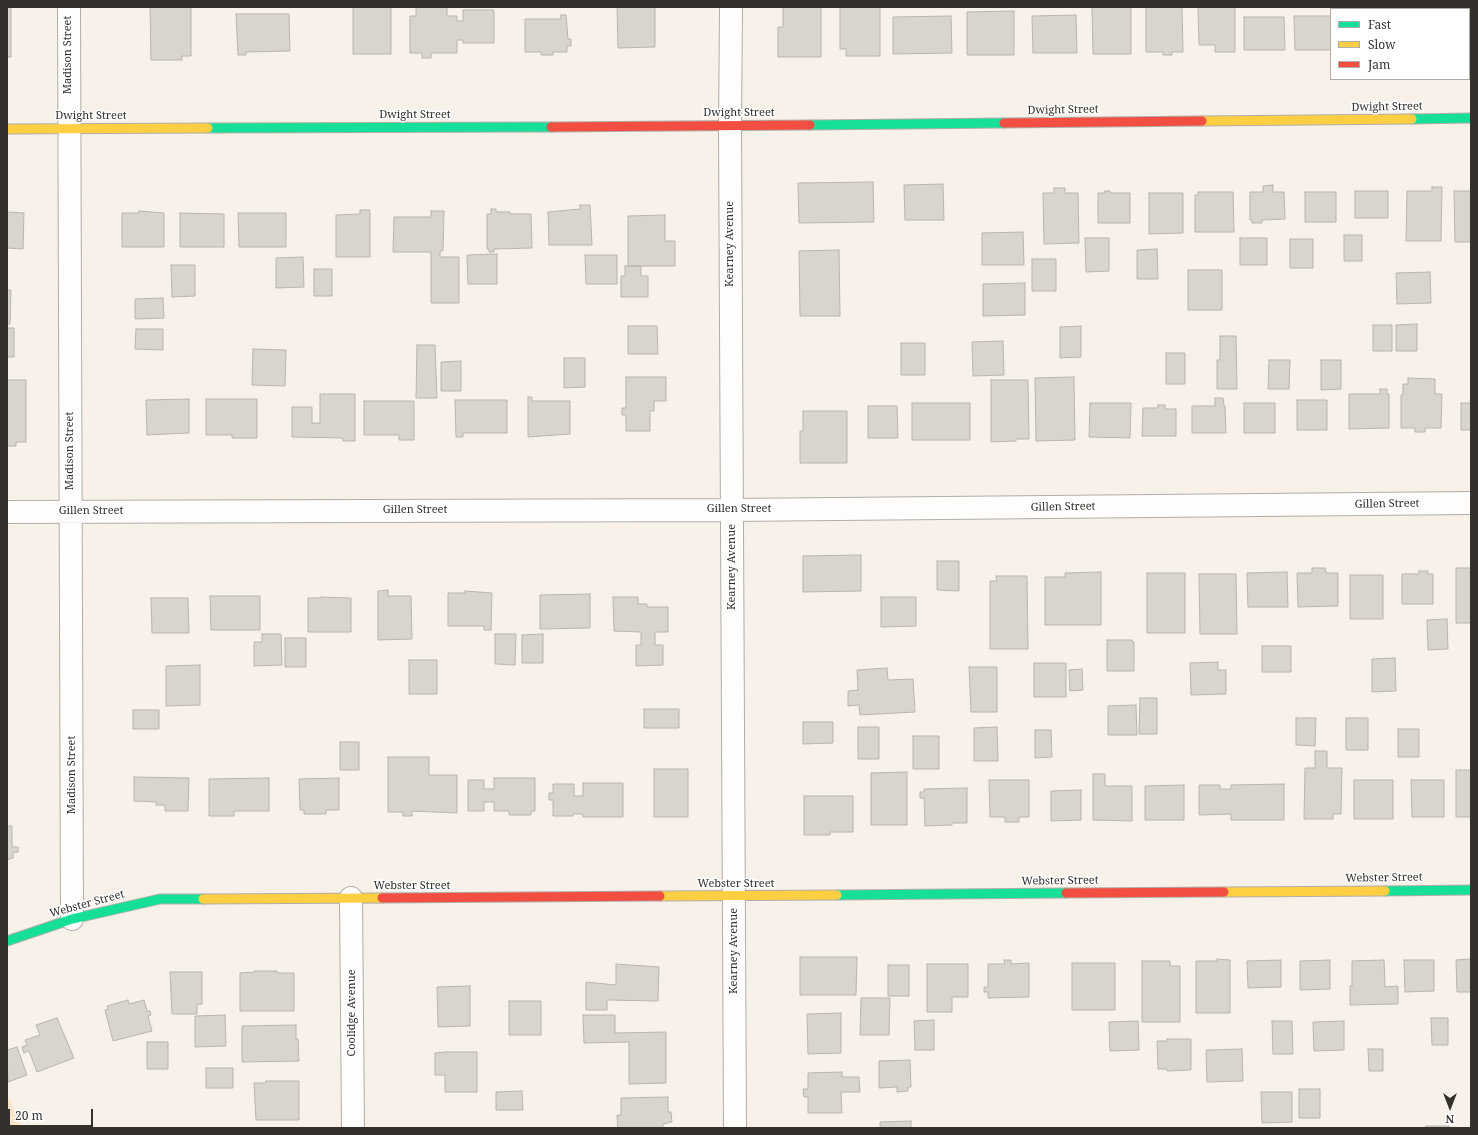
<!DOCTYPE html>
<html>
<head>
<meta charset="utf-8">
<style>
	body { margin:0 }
	#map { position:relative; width:1478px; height:1135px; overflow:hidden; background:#f7f1ea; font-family:"Noto Serif",serif }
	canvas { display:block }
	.frame { position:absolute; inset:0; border:8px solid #34312c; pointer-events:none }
	.legend { position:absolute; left:1330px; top:8px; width:140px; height:72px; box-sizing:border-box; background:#fff; border:1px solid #aeadab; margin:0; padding:5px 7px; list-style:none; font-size:12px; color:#34312c }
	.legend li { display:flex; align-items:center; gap:8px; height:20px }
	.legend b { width:20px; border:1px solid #aeadab }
	.north { position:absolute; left:1430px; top:1087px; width:40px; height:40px; -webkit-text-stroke:3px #fff; paint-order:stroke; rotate:180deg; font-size:11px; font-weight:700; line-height:16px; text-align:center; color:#34312c }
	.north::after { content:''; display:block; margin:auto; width:14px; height:18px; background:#34312c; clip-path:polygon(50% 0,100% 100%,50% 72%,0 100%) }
	.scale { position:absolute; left:8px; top:1109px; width:85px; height:18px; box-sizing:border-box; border:2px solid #34312c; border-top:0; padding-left:5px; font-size:12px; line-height:14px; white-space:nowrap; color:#34312c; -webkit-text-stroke:3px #fff; paint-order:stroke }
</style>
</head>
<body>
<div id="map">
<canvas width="1478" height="1135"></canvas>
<div class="frame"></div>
<ul class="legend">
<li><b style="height:5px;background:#16e098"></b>Fast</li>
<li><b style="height:5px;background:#ffcf43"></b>Slow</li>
<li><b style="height:5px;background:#f24e42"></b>Jam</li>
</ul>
<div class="north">N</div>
<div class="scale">20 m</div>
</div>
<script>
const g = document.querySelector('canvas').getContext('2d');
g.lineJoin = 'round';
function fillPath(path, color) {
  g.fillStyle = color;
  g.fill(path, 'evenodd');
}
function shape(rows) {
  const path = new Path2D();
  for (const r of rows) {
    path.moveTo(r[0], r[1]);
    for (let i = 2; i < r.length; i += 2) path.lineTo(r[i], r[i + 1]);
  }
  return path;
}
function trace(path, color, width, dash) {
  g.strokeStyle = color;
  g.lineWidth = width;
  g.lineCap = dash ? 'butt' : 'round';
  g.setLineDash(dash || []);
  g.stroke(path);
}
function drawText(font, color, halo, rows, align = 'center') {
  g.font = font + ' "Noto Serif",serif';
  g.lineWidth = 3;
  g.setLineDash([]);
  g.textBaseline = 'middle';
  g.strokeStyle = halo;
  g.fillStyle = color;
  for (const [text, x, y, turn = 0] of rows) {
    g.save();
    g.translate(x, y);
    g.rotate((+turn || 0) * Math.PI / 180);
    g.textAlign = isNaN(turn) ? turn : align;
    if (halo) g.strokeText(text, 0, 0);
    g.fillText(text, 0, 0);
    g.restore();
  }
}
fillPath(shape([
	[7,1093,22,1128,7,1128]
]), '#f9e5cb');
const building = shape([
	[7,7,11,7,11,57,7,57,7,7],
	[150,7,191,7,191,56,182,56,182,60,151,60,150,7],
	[353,7,391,7,391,54,353,54,353,7],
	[416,7,447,7,447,16,457,16,457,21,463,21,463,10,494,10,494,43,463,43,463,40,457,40,457,53,431,53,431,58,422,58,422,53,410,53,410,16,416,16,416,7],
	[617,7,655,7,655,47,618,48,617,7],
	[783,7,821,7,821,57,778,57,778,27,783,27,783,7],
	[840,7,880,7,880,56,846,56,846,49,840,49,840,7],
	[1092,7,1131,7,1131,54,1093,54,1092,7],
	[1146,7,1182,7,1183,52,1172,52,1172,55,1163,55,1163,52,1146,52,1146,7],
	[1198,7,1235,7,1235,52,1215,52,1215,45,1199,45,1198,7],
	[1351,7,1391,7,1391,9,1351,9,1351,7],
	[1455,7,1471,7,1471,50,1469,50,1469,9,1455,9,1455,7],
	[1014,11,1014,55,967,55,967,12,1014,11],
	[236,14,289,14,290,51,246,52,246,55,238,55,236,14],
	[561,15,566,15,568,39,571,39,571,46,567,46,567,52,553,52,553,55,541,55,541,52,525,52,525,19,561,19,561,15],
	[1076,15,1077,53,1033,53,1032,16,1076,15],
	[951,16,952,53,893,54,893,17,951,16],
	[1294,16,1331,16,1331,50,1295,50,1294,16],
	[1244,17,1284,17,1285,50,1244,50,1244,17],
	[873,182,874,222,799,223,798,183,873,182],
	[943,184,944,220,905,220,904,185,943,184],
	[1273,185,1273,192,1284,192,1285,219,1262,220,1262,223,1252,223,1252,220,1250,220,1250,192,1263,192,1263,186,1273,185],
	[1432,187,1442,187,1441,241,1406,241,1407,191,1432,191,1432,187],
	[1054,188,1065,188,1065,193,1078,193,1079,243,1044,244,1043,193,1054,193,1054,188],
	[1105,191,1110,191,1110,193,1130,193,1130,223,1098,223,1098,193,1105,193,1105,191],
	[1355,191,1388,191,1388,218,1355,218,1355,191],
	[1454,191,1471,191,1471,242,1455,242,1454,191],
	[1198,192,1233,192,1234,232,1195,232,1195,195,1198,195,1198,192],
	[1305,192,1336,192,1336,222,1305,222,1305,192],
	[1149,193,1183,193,1183,233,1149,234,1149,193],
	[580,205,590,205,592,245,549,245,548,212,580,209,580,205],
	[491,209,496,209,496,212,510,212,510,214,531,214,532,248,494,249,494,252,489,252,489,249,487,249,487,214,491,214,491,209],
	[360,210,370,210,370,257,336,257,336,215,360,214,360,210],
	[139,211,164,213,164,247,122,247,122,213,139,213,139,211],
	[431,211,444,211,443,251,440,251,440,257,459,257,459,303,431,303,431,252,393,252,394,217,431,217,431,211],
	[7,212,24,213,23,249,7,248,7,212],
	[180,213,224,214,224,247,180,247,180,213],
	[238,213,286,213,286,247,239,247,238,213],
	[665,215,665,241,675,241,675,266,628,266,628,216,665,215],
	[1023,232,1024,265,982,265,982,233,1023,232],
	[1344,235,1362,235,1362,261,1344,261,1344,235],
	[1085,238,1109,238,1109,271,1086,272,1085,238],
	[1240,238,1267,238,1267,265,1240,265,1240,238],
	[1290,239,1313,239,1313,268,1290,268,1290,239],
	[1157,249,1158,279,1137,279,1137,250,1157,249],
	[839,250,840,316,800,316,799,251,839,250],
	[497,254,497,284,468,284,467,255,497,254],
	[585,255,617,255,617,284,586,284,585,255],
	[303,257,304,287,276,288,276,258,303,257],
	[1032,259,1056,259,1056,291,1032,291,1032,259],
	[171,265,195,265,195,296,172,297,171,265],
	[625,266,641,266,641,276,648,276,648,297,621,297,621,276,625,276,625,266],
	[314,269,332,269,332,296,314,296,314,269],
	[1188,270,1222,270,1222,310,1188,310,1188,270],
	[1430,272,1431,303,1397,304,1396,273,1430,272],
	[1025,283,1025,315,983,316,983,284,1025,283],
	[7,290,11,290,10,324,7,324,7,290],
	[163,298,164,318,135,319,135,299,163,298],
	[1417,324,1417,351,1396,351,1396,325,1417,324],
	[1373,325,1392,325,1392,351,1373,351,1373,325],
	[628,326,657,326,658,354,628,354,628,326],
	[1081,326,1081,357,1060,358,1060,327,1081,326],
	[7,328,14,328,14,357,7,357,7,328],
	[136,329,163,329,163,350,135,349,136,329],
	[1220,336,1236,336,1237,389,1217,389,1217,360,1220,360,1220,336],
	[1003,341,1004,375,973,376,972,342,1003,341],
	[901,343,925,343,925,375,901,375,901,343],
	[417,345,435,345,437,398,416,398,417,345],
	[253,349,286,350,285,386,252,385,253,349],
	[1166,353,1185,353,1185,384,1166,384,1166,353],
	[564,358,585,358,585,387,564,388,564,358],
	[1269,360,1290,360,1289,389,1268,389,1269,360],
	[1321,360,1341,360,1341,389,1321,390,1321,360],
	[461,361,461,391,441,391,441,362,461,361],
	[626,377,666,377,666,401,654,401,654,411,650,411,650,431,626,431,626,415,622,415,622,408,626,408,626,377],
	[1074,377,1075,440,1036,441,1035,378,1074,377],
	[1408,378,1435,379,1435,394,1442,394,1441,428,1425,428,1425,432,1415,432,1415,428,1401,428,1401,395,1403,395,1403,384,1408,384,1408,378],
	[7,380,26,380,26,442,16,442,16,446,7,446,7,380],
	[991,380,1028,380,1029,439,1016,439,1016,441,991,442,991,380],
	[1380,389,1387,389,1387,394,1389,394,1389,428,1349,429,1349,394,1380,394,1380,389],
	[320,394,355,394,355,441,343,441,343,438,292,437,292,407,312,407,312,423,320,423,320,394],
	[528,397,532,397,532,401,570,401,570,434,528,437,528,397],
	[1215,398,1223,398,1224,406,1225,406,1226,433,1192,433,1192,406,1215,406,1215,398],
	[189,399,189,433,147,435,146,400,189,399],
	[206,399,257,399,257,438,232,438,232,435,206,435,206,399],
	[455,400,507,400,507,433,463,433,463,437,456,437,455,400],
	[1297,400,1327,400,1327,430,1297,430,1297,400],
	[364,401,414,401,414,440,399,440,399,435,364,435,364,401],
	[912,403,970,403,970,440,912,440,912,403],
	[1090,403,1131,403,1130,438,1089,437,1090,403],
	[1244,403,1275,403,1275,433,1244,433,1244,403],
	[1461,403,1471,403,1471,430,1461,430,1461,403],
	[1158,405,1165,405,1165,409,1176,409,1176,436,1142,436,1143,408,1158,408,1158,405],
	[868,406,897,406,898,438,868,438,868,406],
	[803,411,847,411,847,463,800,463,800,431,803,431,803,411],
	[861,555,861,591,803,592,803,556,861,555],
	[937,561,959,561,959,591,937,590,937,561],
	[1312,568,1325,568,1326,573,1338,573,1338,606,1298,607,1297,573,1312,573,1312,568],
	[1456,568,1471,568,1471,623,1456,623,1456,568],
	[1419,571,1428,571,1428,574,1433,574,1433,604,1402,604,1402,574,1419,574,1419,571],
	[1101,572,1101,625,1045,625,1045,577,1065,577,1065,573,1101,572],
	[1287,572,1288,607,1248,607,1247,573,1287,572],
	[1147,573,1185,573,1185,633,1147,633,1147,573],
	[1199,574,1236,574,1237,634,1200,634,1199,574],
	[1350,575,1383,575,1383,619,1350,619,1350,575],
	[996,576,1027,576,1028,649,990,649,990,581,997,581,996,576],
	[388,590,388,596,411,596,412,639,378,640,378,591,388,590],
	[465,591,492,593,491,630,484,630,484,626,448,626,448,593,465,593,465,591],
	[590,594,590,628,540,629,540,595,590,594],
	[210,596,260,596,260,630,211,630,210,596],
	[321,597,351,598,351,632,308,632,308,598,321,598,321,597],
	[613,597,638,597,638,604,647,604,647,607,668,607,668,632,655,632,655,645,663,645,663,665,636,666,636,645,641,645,641,632,614,631,613,597],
	[881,597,916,597,916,626,881,627,881,597],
	[151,598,188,598,189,633,152,633,151,598],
	[1447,619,1448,649,1428,650,1427,620,1447,619],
	[262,634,281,634,282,665,254,666,254,642,262,642,262,634],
	[495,634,516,634,515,665,495,664,495,634],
	[543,634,543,663,522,663,522,635,543,634],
	[285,638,306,638,306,667,285,667,285,638],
	[1107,640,1132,640,1132,642,1134,642,1134,671,1107,671,1107,640],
	[1262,646,1291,646,1291,672,1262,672,1262,646],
	[1395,658,1396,691,1372,692,1372,659,1395,658],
	[409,660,437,660,437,694,409,694,409,660],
	[1218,662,1218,670,1226,670,1226,694,1191,695,1190,663,1218,662],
	[1034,663,1066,663,1066,697,1034,697,1034,663],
	[200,665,200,705,166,706,166,666,200,665],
	[969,667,997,667,997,712,971,712,969,667],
	[887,668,888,680,913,679,915,712,860,715,859,705,848,706,848,691,858,690,857,670,887,668],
	[1082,669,1083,690,1070,691,1069,670,1082,669],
	[1140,698,1157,698,1157,734,1139,734,1140,698],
	[1136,705,1137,735,1108,735,1108,706,1136,705],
	[644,709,679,709,679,728,644,728,644,709],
	[133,710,159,710,159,729,133,729,133,710],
	[1296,718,1316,718,1315,746,1296,745,1296,718],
	[1346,718,1368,718,1368,750,1346,750,1346,718],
	[803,722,833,722,833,743,803,744,803,722],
	[858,727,879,727,879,759,858,759,858,727],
	[997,727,998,761,974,761,974,728,997,727],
	[1398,729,1419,729,1419,757,1398,757,1398,729],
	[1035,730,1051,730,1052,757,1035,758,1035,730],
	[913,736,939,736,939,769,913,769,913,736],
	[340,742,359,742,359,770,340,770,340,742],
	[1315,751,1327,751,1327,768,1342,768,1341,814,1333,814,1333,819,1304,819,1305,768,1315,768,1315,751],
	[388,757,429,757,429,775,457,775,457,813,412,811,412,816,403,816,403,812,388,812,388,757],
	[654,769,688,769,688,817,654,817,654,769],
	[1456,770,1471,770,1471,817,1456,817,1456,770],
	[907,772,907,825,871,825,871,773,907,772],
	[1093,774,1105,774,1105,786,1132,786,1132,821,1093,820,1093,774],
	[134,777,189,778,188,811,165,811,165,805,156,805,156,802,134,801,134,777],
	[269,778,269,811,234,811,234,816,209,816,209,779,269,778],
	[339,778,339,810,326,810,326,814,304,814,304,810,300,810,299,779,339,778],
	[494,778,535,778,535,811,531,811,531,815,509,815,509,811,494,811,494,802,484,802,484,811,468,811,468,780,484,780,484,789,494,789,494,778],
	[989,780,1029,780,1029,817,1019,817,1019,822,1005,822,1005,817,990,817,989,780],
	[1354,780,1393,780,1393,819,1354,819,1354,780],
	[1411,780,1444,780,1444,817,1412,817,1411,780],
	[583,783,623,783,623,817,583,817,583,814,573,814,573,816,553,816,553,800,549,800,549,793,553,793,553,784,574,784,574,796,583,796,583,783],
	[1284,784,1284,820,1231,820,1231,814,1199,815,1199,785,1220,785,1220,789,1231,789,1231,785,1284,784],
	[1184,785,1184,820,1145,820,1145,786,1184,785],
	[967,788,967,823,952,823,952,825,925,826,924,798,920,798,920,792,924,792,924,789,967,788],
	[1081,790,1081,820,1051,821,1051,791,1081,790],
	[804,796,853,796,853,832,830,832,830,835,804,835,804,796],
	[7,826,12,826,12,847,18,847,18,852,13,852,13,858,7,860,7,826],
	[800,957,857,957,856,995,800,995,800,957],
	[1217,959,1230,960,1230,1013,1196,1013,1196,961,1217,961,1217,959],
	[1471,959,1471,992,1457,992,1456,960,1471,959],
	[1004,960,1011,960,1011,964,1029,963,1029,997,988,998,988,992,984,992,984,987,988,987,988,964,1005,964,1004,960],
	[1281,960,1281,987,1248,988,1247,961,1281,960],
	[1330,960,1330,989,1300,990,1300,961,1330,960],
	[1384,960,1385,987,1398,986,1398,1004,1350,1005,1350,986,1352,986,1352,961,1384,960],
	[1404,960,1434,960,1434,991,1405,992,1404,960],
	[1142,961,1170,961,1170,966,1180,966,1180,1022,1142,1022,1142,961],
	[1072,963,1115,963,1115,1010,1072,1010,1072,963],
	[616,964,659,967,658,1001,607,1000,607,1010,586,1010,586,982,616,985,616,964],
	[927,964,968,964,968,997,952,997,952,1012,927,1012,927,964],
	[888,965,909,965,909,996,888,996,888,965],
	[255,971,277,971,277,973,294,973,294,1011,240,1011,240,973,255,972,255,971],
	[170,972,202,972,202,1004,197,1004,197,1014,172,1014,170,972],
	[470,986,470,1026,438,1027,437,987,470,986],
	[861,998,890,998,889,1035,860,1035,861,998],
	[128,1000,129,1004,144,1000,147,1011,150,1011,151,1015,148,1016,152,1031,113,1041,105,1010,108,1009,107,1006,128,1000],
	[509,1001,541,1001,541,1035,509,1035,509,1001],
	[841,1013,841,1053,808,1054,807,1014,841,1013],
	[225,1015,226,1046,195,1047,195,1016,225,1015],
	[583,1015,615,1015,615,1033,666,1032,666,1083,629,1084,629,1042,584,1043,583,1015],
	[57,1018,74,1058,37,1072,29,1051,24,1053,22,1047,27,1045,25,1040,40,1035,36,1025,57,1018],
	[1431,1018,1448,1018,1448,1045,1432,1045,1431,1018],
	[934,1020,934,1050,915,1050,914,1021,934,1020],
	[1138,1021,1139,1050,1110,1051,1109,1022,1138,1021],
	[1272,1021,1292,1021,1293,1054,1273,1054,1272,1021],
	[1344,1021,1344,1050,1314,1051,1313,1022,1344,1021],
	[296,1025,296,1039,298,1039,299,1061,242,1062,242,1026,296,1025],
	[1167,1039,1191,1039,1191,1070,1167,1071,1167,1069,1158,1069,1157,1041,1167,1041,1167,1039],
	[147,1042,168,1042,168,1069,147,1069,147,1042],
	[17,1047,27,1075,8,1082,7,1050,17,1047],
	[1242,1049,1243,1081,1207,1082,1206,1050,1242,1049],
	[1368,1049,1383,1049,1383,1071,1369,1071,1368,1049],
	[445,1052,477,1052,477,1092,445,1092,445,1075,435,1075,435,1053,445,1052],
	[910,1060,911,1087,908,1087,908,1091,897,1092,897,1087,879,1088,879,1061,910,1060],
	[206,1068,233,1068,233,1088,206,1088,206,1068],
	[842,1072,842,1077,859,1077,860,1092,841,1092,842,1113,808,1113,808,1097,804,1097,803,1089,808,1089,808,1073,842,1072],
	[266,1081,299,1081,299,1120,256,1120,254,1083,266,1083,266,1081],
	[1299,1089,1320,1089,1320,1118,1299,1118,1299,1089],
	[522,1091,523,1110,496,1110,496,1092,522,1091],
	[1261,1092,1292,1092,1292,1122,1262,1123,1261,1092],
	[668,1097,668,1112,671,1112,672,1122,663,1124,663,1128,618,1128,617,1115,621,1115,621,1098,668,1097],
	[911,1121,911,1128,880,1128,880,1122,911,1121],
	[1426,1126,1449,1126,1449,1128,1426,1128,1426,1126]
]);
fillPath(building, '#d9d4ce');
trace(building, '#b8b4af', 1);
const street = shape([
	[69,7,72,919],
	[731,7,730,126,735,1128],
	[7,512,732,510,1471,503],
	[351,898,353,1128]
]);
const fast = shape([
	[1412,119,1471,118],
	[810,125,1004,123],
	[208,128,551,127],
	[1385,891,1471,890],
	[837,895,1066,893],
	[7,941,72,919,160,899,203,899]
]);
const slow = shape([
	[1202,121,1412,119],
	[7,129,208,128],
	[1224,892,1385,891],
	[660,896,837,895],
	[203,899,382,898]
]);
const jam = shape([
	[1004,123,1202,121],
	[551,127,810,125],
	[1066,893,1224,892],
	[382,898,660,896]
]);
trace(street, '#b1ada8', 24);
trace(fast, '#b1ada8', 11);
trace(slow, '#b1ada8', 11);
trace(jam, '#b1ada8', 11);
trace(street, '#fefdfc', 22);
trace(fast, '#16e098', 9);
trace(slow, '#ffcf43', 9);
trace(jam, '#f24e42', 9);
drawText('11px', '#34312c', '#fff', [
	["Madison Street",68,55,-90],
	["Dwight Street",1387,107,-1],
	["Dwight Street",1063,110,-1],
	["Dwight Street",739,113],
	["Dwight Street",415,115],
	["Dwight Street",91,116],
	["Kearney Avenue",730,244,-90],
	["Madison Street",70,451,-90],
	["Gillen Street",1387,504,-1],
	["Gillen Street",1063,507,-1],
	["Gillen Street",739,509],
	["Gillen Street",415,510],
	["Gillen Street",91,511],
	["Kearney Avenue",732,567,-90],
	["Madison Street",72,775,-90],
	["Webster Street",1384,878,-1],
	["Webster Street",1060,881,-1],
	["Webster Street",736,884],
	["Webster Street",412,886],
	["Webster Street",87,904,-15],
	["Kearney Avenue",734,951,-90],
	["Coolidge Avenue",352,1013,-90]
]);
</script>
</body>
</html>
